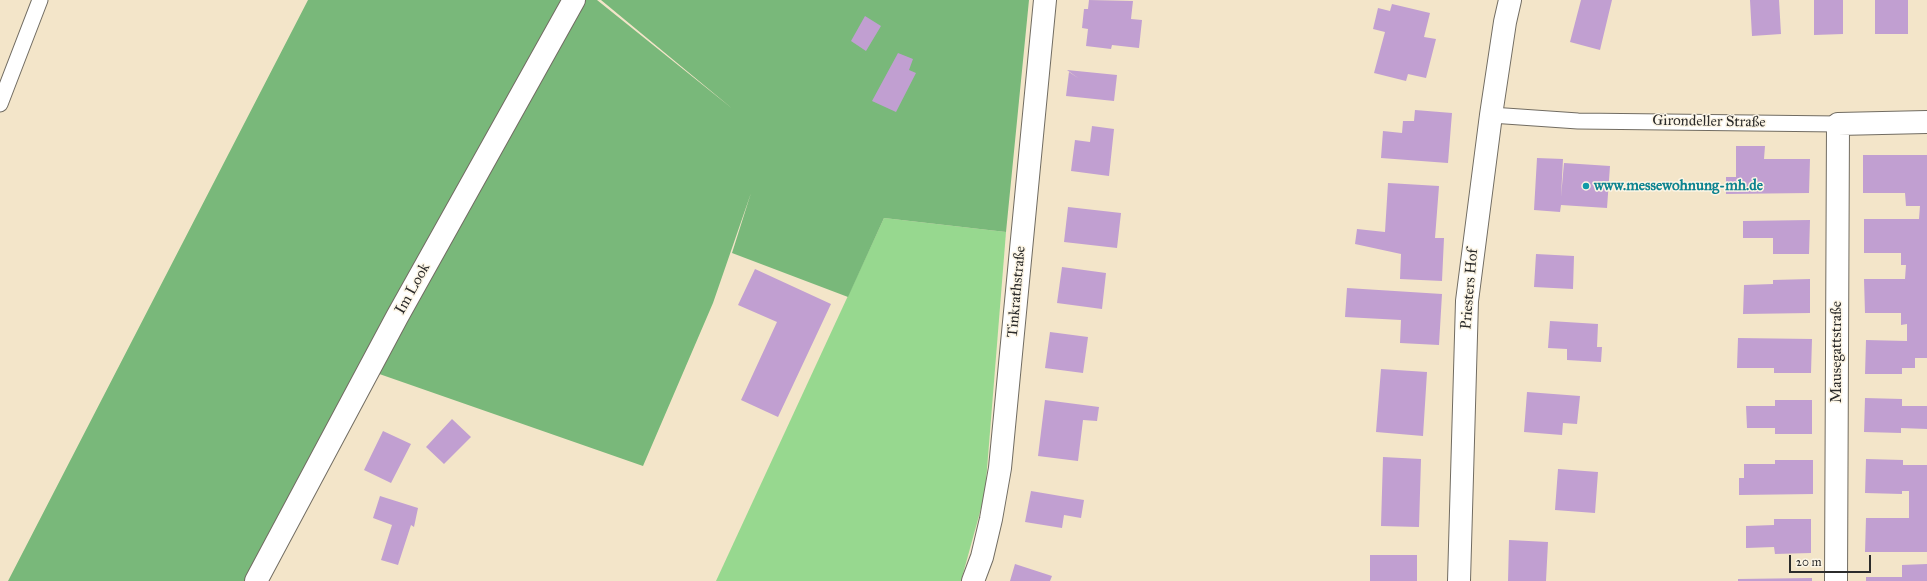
<!DOCTYPE html>
<html>
<head>
<meta charset="utf-8">
<style>
	body { margin:0 }
	#map { position:relative; width:1927px; height:581px; overflow:hidden; background:#f3e5c9; font-family:"IM FELL Great Primer",serif }
	canvas { display:block }
	.scale { position:absolute; left:1789px; top:555px; width:82px; height:18px; box-sizing:border-box; border:2px solid #2b2b2b; border-top:0; padding-left:5px; font-size:12px; line-height:14px; white-space:nowrap; color:#2b2b2b; -webkit-text-stroke:3px #fcf5e5; paint-order:stroke }
</style>
</head>
<body>
<div id="map">
<canvas width="1927" height="581"></canvas>
<div class="scale">20 m</div>
</div>
<script>
const g = document.querySelector('canvas').getContext('2d');
g.lineJoin = 'round';
function fillPath(path, color) {
  g.fillStyle = color;
  g.fill(path, 'evenodd');
}
function shape(rows) {
  const path = new Path2D();
  for (const r of rows) {
    path.moveTo(r[0], r[1]);
    for (let i = 2; i < r.length; i += 2) path.lineTo(r[i], r[i + 1]);
  }
  return path;
}
function trace(path, color, width, dash) {
  g.strokeStyle = color;
  g.lineWidth = width;
  g.lineCap = dash ? 'butt' : 'round';
  g.setLineDash(dash || []);
  g.stroke(path);
}
function drawText(font, color, halo, rows, align = 'center') {
  g.font = font + ' "IM FELL Great Primer",serif';
  g.lineWidth = 3;
  g.setLineDash([]);
  g.textBaseline = 'middle';
  g.strokeStyle = halo;
  g.fillStyle = color;
  for (const [text, x, y, turn = 0] of rows) {
    g.save();
    g.translate(x, y);
    g.rotate((+turn || 0) * Math.PI / 180);
    g.textAlign = isNaN(turn) ? turn : align;
    if (halo) g.strokeText(text, 0, 0);
    g.fillText(text, 0, 0);
    g.restore();
  }
}
fillPath(shape([
	[884,218,1006,232,985,494,961,581,716,581]
]), '#97d88f');
fillPath(shape([
	[308,0,597,0,734,110,601,0,1029,0,1006,232,884,218,848,297,732,253,751,193,713,303,643,466,365,369,252,581,8,581]
]), '#79b87a');
fillPath(shape([
	[1089,0,1133,1,1131,19,1142,20,1139,48,1112,45,1111,49,1086,46,1088,29,1082,28,1084,9,1088,9],
	[1581,0,1612,0,1600,50,1570,42],
	[1750,0,1779,0,1781,34,1752,36],
	[1814,0,1843,0,1843,34,1814,35],
	[1875,0,1908,0,1908,34,1875,34],
	[1392,4,1430,13,1424,37,1436,39,1426,78,1408,74,1406,81,1374,73,1385,32,1373,29,1378,8,1390,11],
	[865,16,881,26,866,51,851,41],
	[898,53,913,59,909,70,916,73,896,112,872,101],
	[1067,70,1117,75,1114,101,1066,96,1069,72,1078,78],
	[1415,110,1452,113,1448,163,1381,158,1383,131,1402,133,1403,121,1414,121],
	[1092,126,1114,129,1109,176,1071,171,1075,140,1090,142],
	[1736,146,1765,146,1764,159,1810,159,1809,193,1726,194,1726,177,1736,177],
	[1863,155,1927,155,1927,358,1915,358,1915,368,1902,368,1902,374,1865,374,1866,340,1907,341,1907,324,1901,325,1901,313,1865,313,1864,279,1905,279,1906,265,1901,265,1901,253,1864,253,1864,219,1919,219,1920,206,1906,206,1905,193,1863,193],
	[1537,158,1563,159,1561,197,1564,163,1610,166,1607,208,1561,205,1560,212,1534,210],
	[1388,183,1439,186,1435,238,1444,238,1442,281,1400,279,1401,254,1355,244,1357,229,1385,232],
	[1068,207,1121,213,1117,248,1064,242],
	[1810,220,1809,254,1773,254,1773,238,1743,238,1743,221],
	[1536,254,1574,256,1573,289,1534,287],
	[1062,267,1106,273,1102,309,1057,303],
	[755,269,831,304,778,417,741,400,777,322,738,305],
	[1810,279,1810,313,1743,314,1744,285,1773,284,1773,280],
	[1347,288,1442,294,1439,345,1400,343,1401,320,1345,317],
	[1550,321,1598,324,1597,347,1602,347,1601,362,1567,360,1567,349,1548,348],
	[1050,332,1088,337,1083,373,1045,368],
	[1738,338,1812,339,1811,373,1774,373,1774,368,1737,368],
	[1381,369,1427,372,1423,436,1376,432],
	[1527,392,1580,396,1577,424,1563,423,1562,435,1524,432],
	[1865,398,1902,399,1902,406,1927,406,1927,429,1901,428,1901,433,1864,432],
	[1045,400,1099,407,1097,421,1083,420,1078,461,1038,456],
	[1775,400,1812,400,1812,434,1775,434,1775,428,1747,428,1746,406,1775,406],
	[452,419,471,437,444,464,426,447],
	[383,431,411,444,391,483,364,470],
	[1383,457,1421,459,1419,527,1381,526],
	[1866,459,1903,460,1903,465,1927,465,1927,552,1865,552,1866,518,1909,518,1909,491,1902,491,1902,494,1865,493],
	[1775,460,1813,460,1813,494,1739,495,1739,478,1744,478,1744,464,1775,464],
	[1558,469,1598,472,1595,513,1555,510],
	[1031,491,1084,500,1081,518,1064,515,1062,528,1025,522],
	[380,496,418,508,414,527,411,525,398,565,381,560,392,525,373,518],
	[1774,519,1811,519,1811,553,1775,554,1774,547,1746,548,1746,526,1774,525],
	[1509,540,1548,542,1546,581,1508,581],
	[1370,555,1417,555,1417,581,1370,581],
	[1015,564,1052,576,1050,581,1010,581],
	[1927,564,1927,581,1866,581,1866,577,1902,577,1902,565],
	[1812,578,1812,581,1738,581,1738,579]
]), '#c19fd1');
const lane = shape([
	[0,104,40,0],
	[1491,115,1578,121,1838,124]
]);
const street = shape([
	[256,581,397,317,574,0],
	[973,581,982,557,991,519,1000,468,1045,0],
	[1459,581,1467,301,1491,115,1505,22,1510,0],
	[1836,581,1838,124,1927,122]
]);
trace(lane, '#716c62', 17);
trace(street, '#716c62', 24);
trace(lane, '#fff', 15);
trace(street, '#fff', 22);
for (const [x, y, r, color] of [
	[1586,186,4,"#0f9aa8"]
]) {
  const dot = new Path2D();
  dot.arc(x, y, r, 0, 2 * Math.PI);
  g.fillStyle = color;
  g.fill(dot);
  trace(dot, '#fcf5e5', 1.5);
}
drawText('15px', '#2b2b2b', '#fcf5e5', [
	["Girondeller Straße",1709,122,1],
	["Im Look",413,289,-61],
	["Priesters Hof",1470,289,-85],
	["Tinkrathstraße",1017,292,-85],
	["Mausegattstraße",1837,352,-90]
]);
drawText('bold 15px', '#0d838f', '#fcf5e5', [
	["www.messewohnung-mh.de",1594,186]
], 'left');
</script>
</body>
</html>
